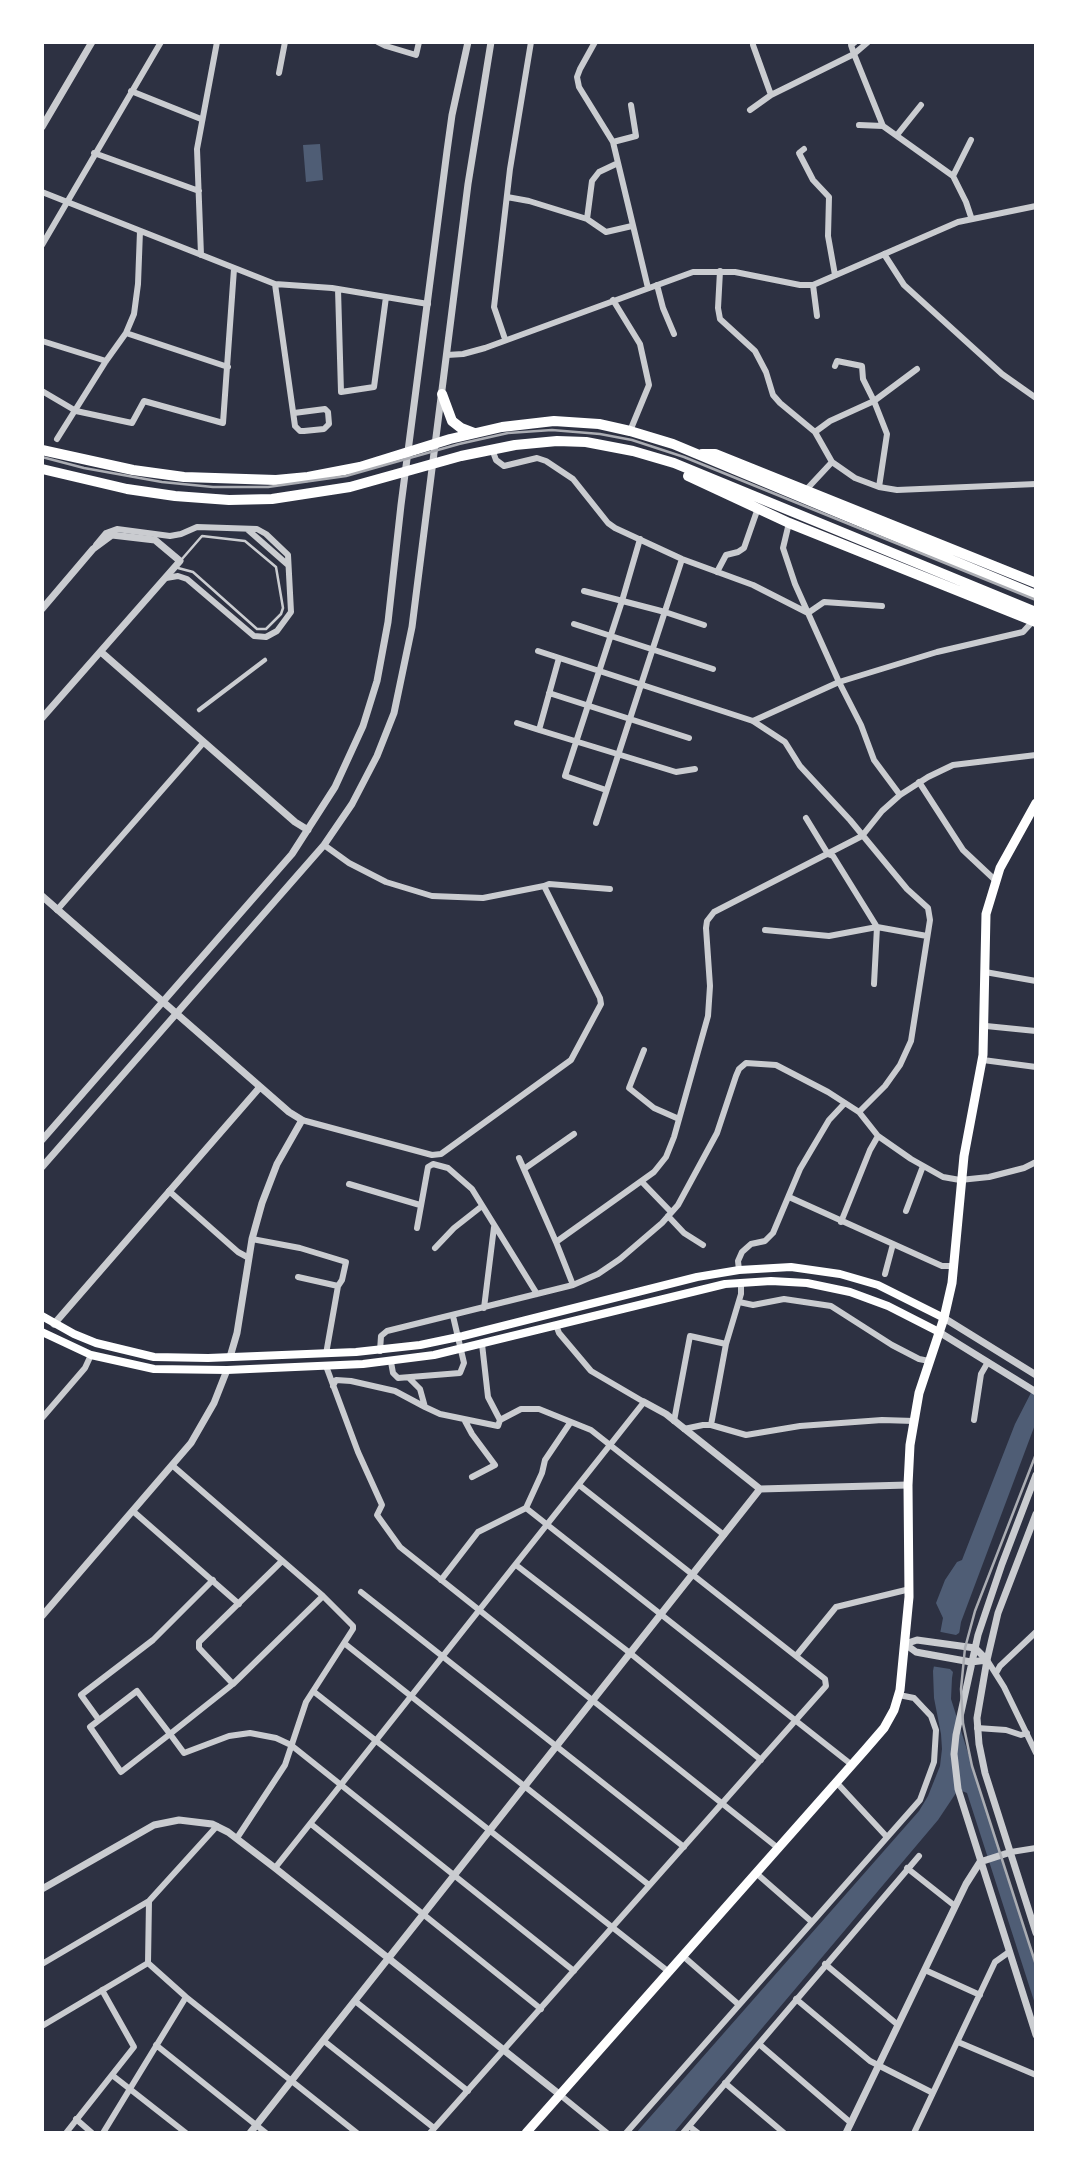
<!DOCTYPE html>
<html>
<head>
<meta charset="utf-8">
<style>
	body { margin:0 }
	#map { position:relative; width:1078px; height:2175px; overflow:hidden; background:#2d3142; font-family:"Open Sans",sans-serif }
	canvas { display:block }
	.frame { position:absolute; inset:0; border:44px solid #fff; pointer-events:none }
</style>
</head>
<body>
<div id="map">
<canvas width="1078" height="2175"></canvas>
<div class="frame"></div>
</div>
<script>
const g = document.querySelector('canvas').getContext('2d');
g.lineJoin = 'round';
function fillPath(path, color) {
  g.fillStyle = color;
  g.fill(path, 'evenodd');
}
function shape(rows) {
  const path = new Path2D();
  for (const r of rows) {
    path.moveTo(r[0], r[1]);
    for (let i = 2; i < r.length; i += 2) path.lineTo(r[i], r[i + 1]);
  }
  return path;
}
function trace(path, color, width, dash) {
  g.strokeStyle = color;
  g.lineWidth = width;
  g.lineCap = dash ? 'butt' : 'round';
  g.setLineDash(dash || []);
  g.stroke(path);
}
fillPath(shape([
	[320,144,323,180,306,182,303,145],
	[1036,1383,1036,1422,961,1622,952,1678,951,1699,1036,1968,1036,2007,967,1793,962,1791,956,1793,938,1820,676,2130,673,2133,636,2133,919,1811,928,1796,940,1766,942,1749,941,1734,934,1698,933,1671,943,1618,936,1603,945,1580,957,1562,962,1560,1015,1424]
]), '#4f5d75');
fillPath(shape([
	[936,1631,956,1635,962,1631,955,1674,950,1669,931,1666]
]), '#2d3142');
trace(shape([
	[178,568,193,572,257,629,266,629,281,614,283,608,276,567,245,541,202,536,182,559]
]), '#caccd0', 2.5);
trace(shape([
	[199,710,265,660]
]), '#caccd0', 4.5);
trace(shape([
	[378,42,386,46,416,55,419,42],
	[595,42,580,69,577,77,579,87,613,142,648,288],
	[753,45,771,95],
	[854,54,868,42],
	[854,54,851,45,855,42],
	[279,73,285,42],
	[131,91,201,119],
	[750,110,771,95,854,54,883,126,953,176,966,202,971,217],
	[859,125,883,126],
	[897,135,921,105],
	[613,142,636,136,631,105],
	[804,149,799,153,813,180,829,197,828,236,835,275],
	[94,153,199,191],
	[953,176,971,140],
	[42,192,275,284,332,288,428,304],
	[507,197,529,201,587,219,606,232,632,226],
	[587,219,592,181,599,172,618,163],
	[42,245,161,42],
	[884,254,904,285,1002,374,1036,398],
	[201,255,197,149,217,42],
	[720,271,718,308,720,319,755,351,766,372,773,395,780,403,815,432,832,462,855,478,879,487,897,490,1036,484],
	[275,284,295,426,300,431,304,431,324,429,329,424,328,412,325,409,294,413],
	[657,285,663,308,674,334],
	[813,285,817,316],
	[338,289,341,392,374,387,386,297],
	[613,300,640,344,649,385,630,431],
	[126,333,134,314,138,284,140,231],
	[505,339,494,307,510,169,531,42],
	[42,341,106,361],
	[447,355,463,354,485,348,693,272,735,272,800,285,813,285,958,222,1036,206],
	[42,391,76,411,132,423,144,401,223,423,234,269],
	[815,432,830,421,874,401,863,379,862,366,837,361,835,366],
	[57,439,106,361,126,333,228,367],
	[492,449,496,460,504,466,537,458,546,461,573,479,608,523,615,528,682,559,753,585,808,613,824,602,882,606],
	[879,487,887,434,874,401,917,369],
	[805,491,832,462],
	[789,523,783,548,795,584,839,682,861,725,874,760,900,795],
	[247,529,288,565],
	[96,545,106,533,117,529,170,536,181,534,197,527,257,529,266,534,288,555,291,612,277,631,266,637,254,636,187,579,178,576,166,578],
	[717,572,726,555,738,552,744,548,758,508],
	[584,591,665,612,704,625],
	[574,624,713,669],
	[538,651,753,721,785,742,800,766,850,820,907,889,928,908,930,920,911,1041,900,1065,885,1086,859,1112],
	[549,693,689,738],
	[753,721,839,682,937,652,1023,632,1033,621],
	[517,723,539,730,559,658],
	[539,730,676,772,695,769],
	[919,782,963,850,995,880],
	[606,790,565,776,622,601,640,539],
	[806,818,828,854,833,856,877,927,874,984],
	[596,823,682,559],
	[544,886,549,884,610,889],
	[57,910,204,742],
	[765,930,829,936,877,927,927,936],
	[985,972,1036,981],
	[986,1026,1036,1031],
	[644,1050,629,1088,654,1108,679,1119],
	[983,1060,1036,1067],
	[302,1120,432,1155,441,1154,571,1060,601,1004,600,998,544,886,483,898,432,896,386,882,349,863,324,845],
	[519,1158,556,1242],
	[524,1169,574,1134],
	[642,1182,671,1212],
	[349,1184,420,1205],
	[169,1191,238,1252,249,1258],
	[789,1197,942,1266,954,1266],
	[906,1211,923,1166],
	[668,1216,684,1233,703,1245],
	[841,1222,870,1150,878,1136],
	[417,1228,428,1167,433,1164,448,1168,472,1189,537,1294],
	[252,1239,300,1248,346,1262,342,1280,338,1286,326,1354],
	[435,1248,454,1228,482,1206],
	[739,1270,738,1261,742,1252,751,1244,765,1241,773,1233,800,1169,829,1120,844,1104],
	[885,1274,893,1244],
	[298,1277,338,1286],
	[573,1285,556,1242,654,1172,666,1157,674,1137,708,1016,710,986,706,928,707,921,714,912,862,836,882,811,900,795,928,777,953,765,1036,755],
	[739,1302,753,1305,784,1299,831,1306,892,1345,919,1359,929,1361],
	[484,1308,494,1227],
	[482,1344,488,1397,500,1420],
	[380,1351,381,1336,387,1331,573,1285,598,1274,620,1259,662,1223,678,1205,717,1133,736,1076,739,1069,746,1063,776,1065,828,1092,859,1112,878,1136,911,1159,943,1177,960,1180,989,1177,1024,1168,1036,1162],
	[391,1362,393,1373,398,1378,460,1373,464,1363,453,1316],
	[326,1366,358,1452,382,1505,377,1515,400,1547,778,1848],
	[410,1379,420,1389,425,1407,440,1414,498,1426,500,1420,521,1409,539,1409,591,1430,724,1535],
	[333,1386,336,1380,351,1381,395,1391,425,1407],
	[42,1418,85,1368,91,1355],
	[974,1420,981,1374,988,1362],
	[465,1421,472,1434,495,1465,472,1477],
	[674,1421,690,1336,726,1344],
	[570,1423,545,1460,542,1473,526,1508,852,1765],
	[711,1425,726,1344,741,1294,741,1282],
	[684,1429,703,1425,711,1425,746,1435,800,1426,882,1420,914,1421],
	[173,1466,323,1596,353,1626,353,1629,306,1702,285,1765,237,1838],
	[134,1512,239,1604],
	[516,1565,630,1653,761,1760],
	[441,1580,478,1532,526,1508],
	[361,1592,684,1847],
	[323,1596,233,1684,170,1734,121,1772,90,1727,137,1691,170,1734,184,1753,229,1736,250,1733,276,1738,291,1745,574,1971],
	[344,1643,649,1885],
	[796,1656,836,1607,910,1589],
	[987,1660,1004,1687,1036,1753],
	[996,1673,1000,1666,1036,1632],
	[233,1684,199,1648,199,1642,282,1561],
	[313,1691,669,1972],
	[99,1720,81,1695,153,1640,213,1580],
	[977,1728,1006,1730,1021,1735,1027,1733],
	[837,1783,887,1837],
	[311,1824,541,2009],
	[217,1826,149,1901,148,1963,186,1997,357,2133],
	[1011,1852,1036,1848],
	[275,1868,644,1402,591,1371,559,1333,556,1325],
	[907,1868,955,1906],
	[756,1873,812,1922],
	[683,1956,738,2004],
	[42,1964,149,1901],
	[825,1964,898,2025],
	[925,1970,980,1995],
	[796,1999,870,2061,933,2093],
	[355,2001,468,2091],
	[42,2026,148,1963],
	[324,2041,434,2128],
	[958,2042,1036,2075],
	[759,2044,851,2123],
	[156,2045,266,2133],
	[112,2075,186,2133],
	[725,2083,784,2133],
	[559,2094,607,2133],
	[76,2119,92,2133],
	[689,2126,698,2133],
	[66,2133,134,2047,102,1990],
	[103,2133,186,1997],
	[430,2133,826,1686,825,1679,579,1485],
	[626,2133,920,1800,934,1762,936,1730,931,1716,914,1698,899,1695],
	[683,2133,919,1856],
	[914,2133,995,1962,1009,1952]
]), '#caccd0', 6);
trace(shape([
	[42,127,92,42],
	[42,609,93,549,112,535,155,540,180,561,42,718],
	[101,652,295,822,308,830],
	[42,896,289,1112,302,1120,277,1164,262,1203,252,1239,237,1333,230,1357],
	[42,1140,292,854,335,787,363,726,377,681,388,622,401,505,447,151,452,115,468,42],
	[42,1167,324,845,352,804,377,756,394,713,412,627,468,184,491,42],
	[944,1318,1036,1375],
	[54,1324,260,1087],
	[939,1332,1036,1392],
	[644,1402,666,1414,760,1489,908,1485],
	[1036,1475,1002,1564,978,1635,956,1735,954,1754,958,1789,1036,2035],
	[1036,1514,998,1613,987,1660,977,1718,979,1744,985,1773,1036,1933],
	[42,1616,191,1443,214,1403,227,1370],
	[905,1644,917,1640,975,1648,987,1660],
	[905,1644,916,1652,921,1653,971,1662,987,1660],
	[42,1889,154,1825,179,1820,212,1824,228,1832,275,1868,559,2094],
	[250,2133,760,1489],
	[846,2133,966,1884,980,1862,1011,1852]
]), '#caccd0', 7);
trace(shape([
	[42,1316,74,1334,96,1343,154,1357,208,1358,356,1352,420,1345,463,1336,697,1277,739,1270,791,1267,840,1274,878,1285,944,1318],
	[42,1332,91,1355,154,1369,227,1370,363,1364,434,1355,725,1284,771,1281,807,1283,850,1292,888,1306,939,1332]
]), '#fff', 8);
trace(shape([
	[526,2133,865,1750,884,1728,894,1710,900,1690,909,1597,908,1485,910,1445,919,1393,944,1318,952,1283,964,1156,983,1055,986,914,1000,868,1036,803]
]), '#fff', 9);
trace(shape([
	[442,394,452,421,461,428,474,433],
	[42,450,133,470,184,477,276,480,308,477,360,467,450,439,502,427,554,421,599,424,630,431,673,444,1036,595],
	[702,454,715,454,1036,583],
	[42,469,127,489,175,496,229,500,272,499,350,487,461,456,515,445,557,441,586,442,633,451,674,463,1036,612],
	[688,476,789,523,1036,622]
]), '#fff', 10);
trace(shape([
	[42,457,84,468,162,482,213,487,268,487,346,476,459,444,508,433,552,430,600,434,632,440,684,457,1036,600],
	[1036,1454,975,1611,965,1648,961,1689,963,1723,972,1766,1036,1965]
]), '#abadb3', 2.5);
</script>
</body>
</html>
